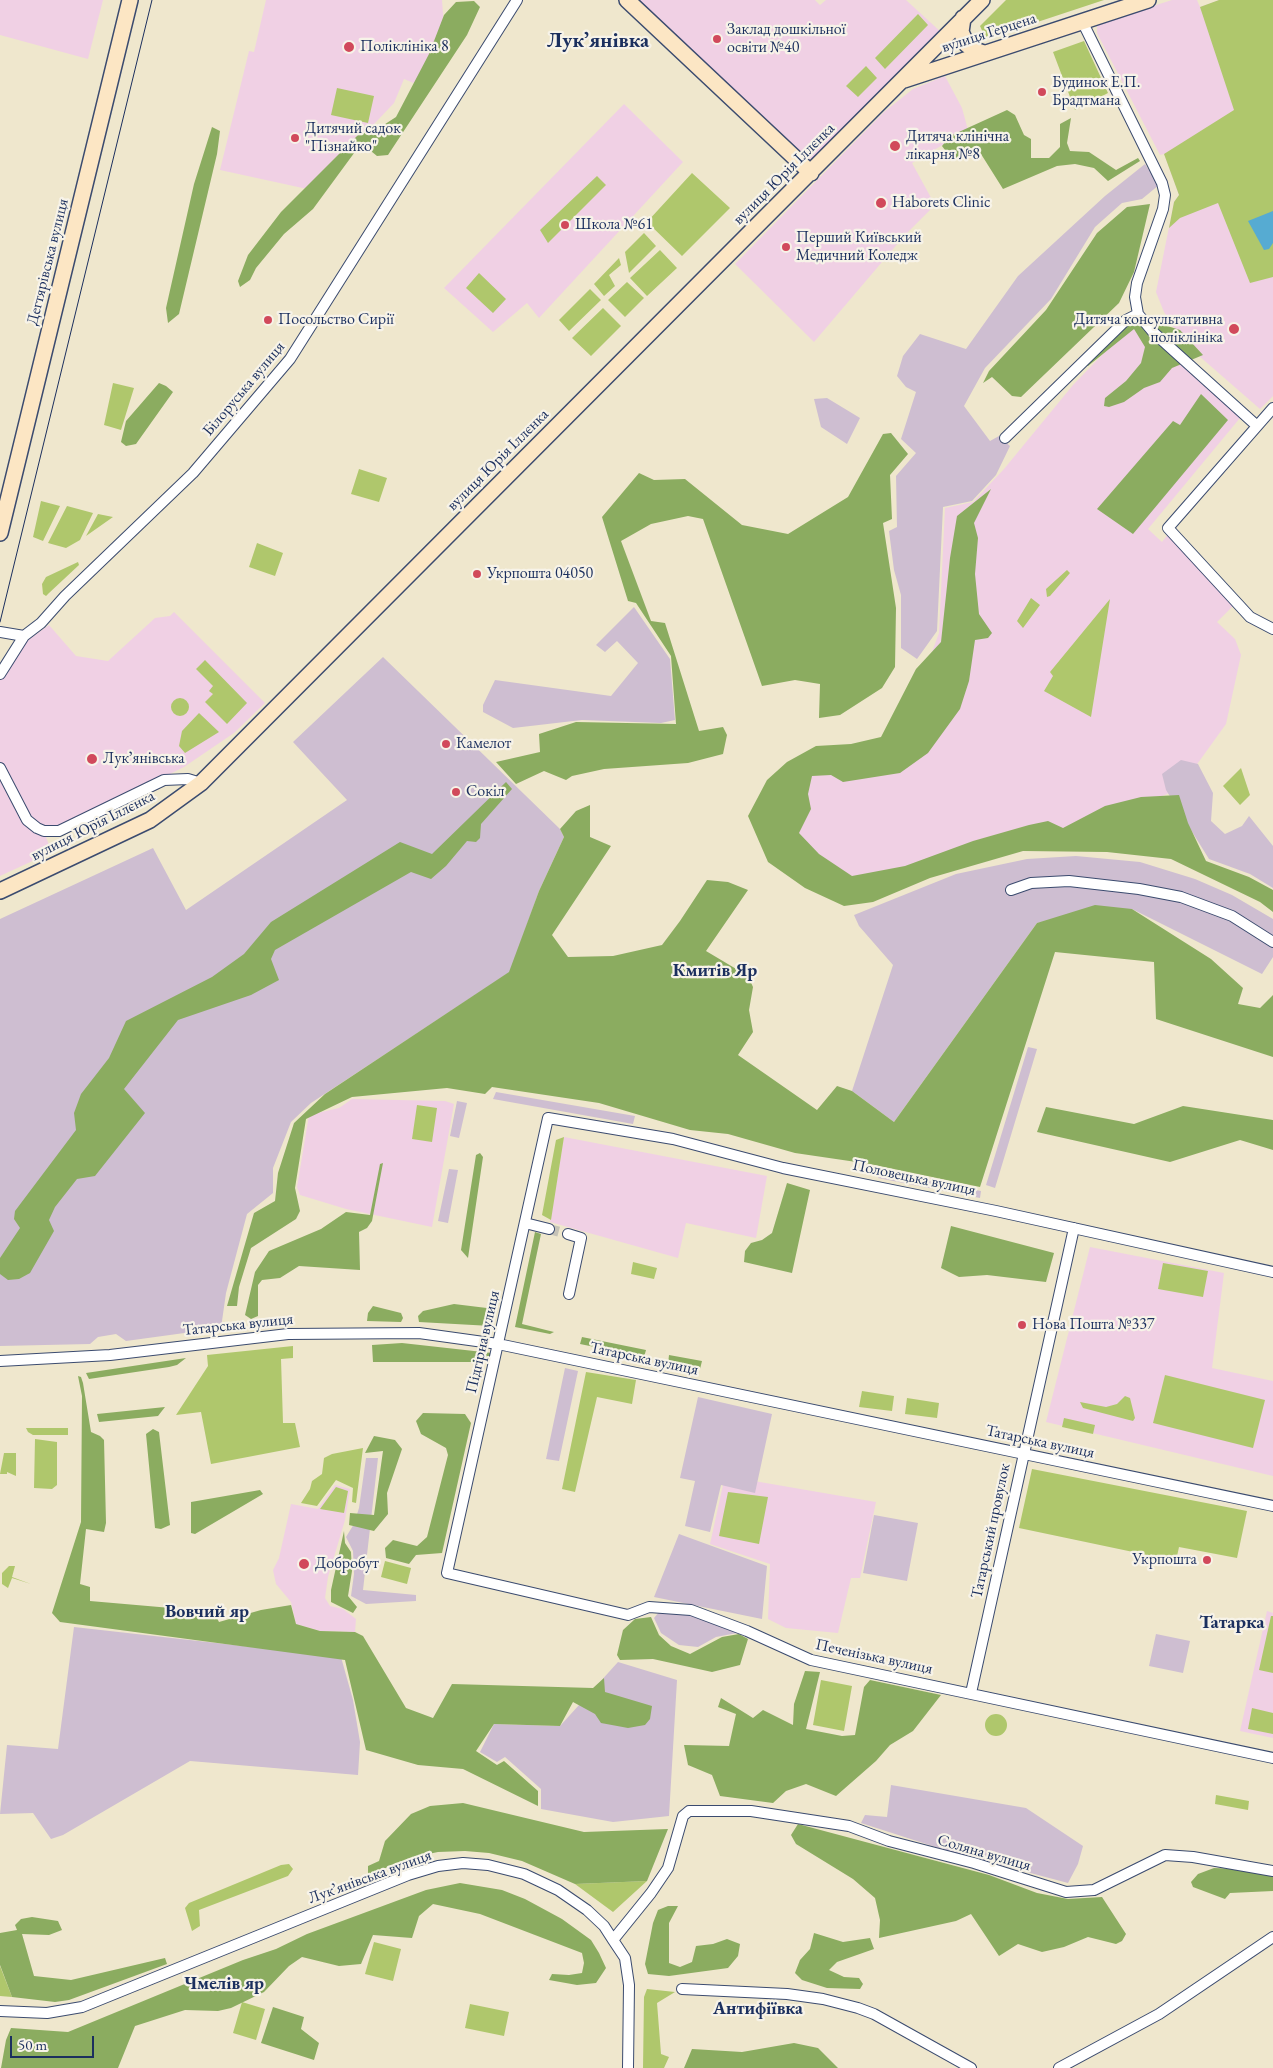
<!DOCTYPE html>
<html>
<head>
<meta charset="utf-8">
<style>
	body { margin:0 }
	#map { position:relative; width:1273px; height:2068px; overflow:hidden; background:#efe7cd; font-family:"EB Garamond",serif }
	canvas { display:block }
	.scale { position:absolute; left:10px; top:2036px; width:84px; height:22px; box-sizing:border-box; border:2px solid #1b2f5e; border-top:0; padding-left:6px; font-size:15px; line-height:18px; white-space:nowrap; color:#1b2f5e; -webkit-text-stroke:4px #f7f3e8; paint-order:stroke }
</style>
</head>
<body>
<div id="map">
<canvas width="1273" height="2068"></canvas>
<div class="scale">50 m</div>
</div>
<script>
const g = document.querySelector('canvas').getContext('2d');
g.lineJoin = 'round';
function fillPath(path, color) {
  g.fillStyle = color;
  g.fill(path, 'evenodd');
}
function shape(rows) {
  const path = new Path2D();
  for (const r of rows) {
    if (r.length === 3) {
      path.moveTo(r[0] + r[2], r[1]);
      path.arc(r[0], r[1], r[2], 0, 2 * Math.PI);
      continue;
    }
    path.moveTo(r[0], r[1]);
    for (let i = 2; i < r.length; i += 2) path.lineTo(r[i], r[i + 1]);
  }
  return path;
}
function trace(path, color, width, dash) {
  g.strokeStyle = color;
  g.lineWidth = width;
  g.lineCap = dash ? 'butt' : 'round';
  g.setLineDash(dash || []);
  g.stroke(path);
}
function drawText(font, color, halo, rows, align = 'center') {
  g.font = font + ' "EB Garamond",serif';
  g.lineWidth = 4.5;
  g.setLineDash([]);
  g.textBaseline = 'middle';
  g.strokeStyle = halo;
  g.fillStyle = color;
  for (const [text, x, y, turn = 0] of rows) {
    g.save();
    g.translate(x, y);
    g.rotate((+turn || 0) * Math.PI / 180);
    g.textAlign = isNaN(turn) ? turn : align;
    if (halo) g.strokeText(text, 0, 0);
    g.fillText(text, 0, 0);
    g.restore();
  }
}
fillPath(shape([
	[0,0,103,0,88,59,0,35],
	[266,0,442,0,445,41,421,86,404,79,394,103,342,158,321,192,220,170,249,51,254,52],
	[636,0,815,0,820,5,826,0,906,0,942,33,815,158,808,159],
	[1172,0,1197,0,1200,7,1219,0,1273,0,1273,396,1260,409,1183,342,1164,312,1156,292,1174,202,1179,195,1164,154,1160,155,1097,33,1097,24],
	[945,76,962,108,968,130,912,163,935,205,905,235,814,342,735,264,884,112,913,89],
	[624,104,683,162,539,318,527,303,493,332,444,288],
	[1134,322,1240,418,1148,529,1162,542,1169,533,1234,605,1217,622,1235,639,1241,655,1226,724,1180,788,1073,837,844,884,792,841,808,770,887,758,916,695,939,633,945,508,973,502,1004,469,1073,385],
	[174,612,265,703,234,733,184,767,58,830,43,830,52,852,0,876,0,680,24,643,49,625,76,656,108,661,155,618,170,616],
	[352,1099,445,1101,454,1104,432,1227,346,1209,300,1195,297,1187,309,1115,339,1108],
	[564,1137,767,1176,756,1238,686,1223,678,1258,550,1222],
	[1090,1247,1224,1273,1212,1368,1273,1381,1273,1476,1046,1422],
	[725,1476,876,1502,860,1578,851,1578,838,1633,786,1628,768,1619,770,1564,710,1544],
	[335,1485,350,1489,345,1520,328,1577,325,1598,330,1606,343,1609,356,1619,355,1632,320,1631,296,1624,291,1602,276,1584,273,1570,279,1558,291,1504,318,1509],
	[1267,1611,1273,1613,1273,1738,1240,1731]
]), '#f0d0e4');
fillPath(shape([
	[1145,164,1159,185,1142,199,1122,203,1095,227,1051,299,985,368,964,406,990,441,999,436,1010,446,996,475,972,501,943,507,937,631,917,659,901,648,901,595,894,570,889,531,897,527,896,476,916,453,901,439,916,392,906,387,897,376,903,356,920,334,966,349,1018,276,1105,196],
	[827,398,860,418,847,444,821,427,814,399],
	[634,607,670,659,675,720,661,723,582,720,513,728,483,712,483,705,495,680,611,696,638,663,617,641,605,652,596,645],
	[383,657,560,829,564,837,539,891,510,972,311,1103,291,1122,273,1168,273,1193,247,1214,226,1293,221,1328,126,1341,116,1334,98,1337,90,1344,0,1346,0,919,153,848,186,910,347,800,293,742],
	[1181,760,1198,764,1213,793,1211,821,1225,834,1242,826,1249,816,1273,846,1273,888,1250,874,1209,859,1166,790,1162,774],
	[1076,856,1140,862,1195,879,1232,895,1273,919,1273,957,1262,974,1132,909,1037,923,894,1122,852,1091,893,965,859,926,854,915,956,874,1027,859],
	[1028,1047,1037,1049,995,1188,986,1185],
	[496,1092,635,1116,633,1124,493,1099],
	[457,1101,467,1103,459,1138,450,1136],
	[449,1169,458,1170,448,1223,438,1221],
	[879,1171,981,1191,980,1198,878,1178],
	[565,1368,578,1371,559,1461,546,1459],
	[698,1397,772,1414,755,1493,721,1485,710,1532,685,1526,695,1481,680,1478],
	[366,1458,378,1458,363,1590,416,1595,416,1601,366,1604,351,1596,354,1574,353,1551,346,1537,354,1524,359,1508],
	[874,1515,918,1523,907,1581,863,1573],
	[679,1534,767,1566,762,1619,654,1597],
	[660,1611,679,1612,705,1619,737,1633,716,1637,698,1647,679,1645,661,1633,654,1618],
	[74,1627,341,1657,353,1700,360,1742,358,1775,190,1761,63,1835,51,1839,33,1813,0,1814,7,1745,58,1749],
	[1156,1634,1190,1641,1183,1673,1149,1666],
	[618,1662,677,1680,669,1816,613,1822,541,1809,541,1789,505,1757,497,1762,480,1752,494,1724,560,1726],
	[891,1785,1026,1808,1083,1846,1078,1864,1068,1883,948,1851,861,1823,865,1815,887,1817]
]), '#cebed1');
fillPath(shape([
	[1006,0,1104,0,986,39,980,26],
	[1219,0,1273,0,1273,277,1250,283,1218,203,1180,218,1169,228,1174,202,1179,195,1164,154,1234,110,1200,7],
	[918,14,928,25,885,69,875,58],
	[1084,41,1108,93,1075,110,1053,52],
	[866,66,877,78,858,97,846,86],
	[337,88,374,96,368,123,331,115],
	[692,173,730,208,682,256,647,222],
	[597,176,606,185,548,243,540,230],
	[644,233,656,246,629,273,625,252],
	[660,250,677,268,647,296,630,278],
	[619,258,621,265,609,275,615,286,604,296,594,284],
	[479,273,506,299,493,313,466,288],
	[627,282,644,298,625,317,608,300],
	[590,289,601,300,569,331,559,320],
	[603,308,621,326,591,356,572,338],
	[113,383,134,388,121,430,104,425],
	[359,469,387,478,379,502,351,494],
	[41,501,60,506,43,541,33,537],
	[67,506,93,513,80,540,66,548,48,543],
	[98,514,113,517,86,536],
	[257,543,283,553,275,576,249,567],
	[78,562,79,565,49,593,46,596,43,594,42,584,46,577],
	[1067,570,1070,573,1050,596,1047,597,1046,589],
	[1031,598,1040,605,1023,628,1017,621],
	[1110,599,1091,717,1044,691,1053,676,1050,672],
	[205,660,247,703,227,724,205,702,213,694,209,691,213,686,196,669],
	[180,707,9],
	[199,713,219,732,185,753,179,746,182,731],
	[1241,768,1250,795,1240,805,1223,786],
	[417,1105,437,1108,432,1142,412,1139],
	[564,1137,551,1220,542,1215,556,1140],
	[633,1262,657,1268,654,1279,631,1274],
	[1163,1263,1208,1271,1203,1297,1158,1289],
	[293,1346,293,1358,281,1359,283,1423,295,1423,300,1447,211,1464,201,1412,176,1415,208,1366,207,1355],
	[586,1372,636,1380,632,1404,597,1397,575,1492,562,1489],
	[1165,1375,1265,1400,1253,1448,1153,1423],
	[862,1391,894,1396,892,1411,859,1407],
	[1125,1396,1130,1398,1135,1418,1133,1421,1083,1408,1080,1402,1106,1407,1117,1404],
	[907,1398,939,1403,937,1418,905,1414],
	[1064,1418,1095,1425,1093,1434,1062,1427],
	[26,1428,68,1428,68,1435,33,1435,28,1432],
	[35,1439,57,1442,57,1485,52,1489,34,1488],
	[363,1448,356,1503,352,1502,353,1488,336,1480,317,1506,301,1503,310,1489,312,1481,322,1474,324,1458,332,1454],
	[4,1453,16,1453,16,1476,7,1472,7,1474,0,1474],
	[1032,1469,1247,1511,1237,1558,1179,1547,1176,1561,1019,1528],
	[336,1487,348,1491,344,1513,320,1509],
	[728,1492,768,1497,759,1544,719,1536],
	[385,1561,411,1568,407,1584,381,1577],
	[9,1566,15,1566,12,1577,31,1584,12,1578,8,1588,2,1584,2,1573],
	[1271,1616,1273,1616,1273,1673,1259,1670],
	[821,1680,852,1686,844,1731,813,1725],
	[1252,1708,1273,1713,1273,1734,1248,1729],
	[996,1725,11],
	[1216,1795,1249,1801,1248,1810,1215,1804],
	[289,1864,293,1869,288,1876,199,1910,200,1926,192,1931,185,1908,189,1903,281,1865],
	[647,1881,613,1912,575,1884],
	[374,1942,401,1949,393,1981,365,1974],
	[0,1966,12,1997,0,1996],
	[647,1989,675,1992,657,2003,661,2054,669,2057,664,2068,643,2068,644,1997],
	[242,2002,265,2009,256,2040,233,2033],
	[470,2004,509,2012,504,2036,465,2028]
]), '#afc76c');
fillPath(shape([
	[474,1,480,7,467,35,388,155,377,156,366,147,360,145,313,209,284,234,256,268,250,280,240,287,238,281,248,255,281,212,359,134,376,130,396,117,429,54,444,15,456,2],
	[1007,110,1015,115,1024,135,1031,139,1031,158,1049,158,1060,147,1060,124,1071,118,1067,143,1070,151,1089,152,1116,170,1138,158,1140,161,1108,181,1094,168,1075,164,1057,166,1003,189,981,154,960,160,948,154,942,146,950,136],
	[212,127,220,131,217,154,179,314,168,323,166,308,194,184],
	[1150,204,1134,272,1119,303,1021,397,1012,396,992,377,983,383,989,371,1046,310,1097,233,1127,207],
	[1130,321,1161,324,1180,330,1203,355,1172,368,1160,382,1144,388,1124,402,1109,407,1104,406,1105,398,1126,381,1141,363,1145,347,1134,329,1088,366,1086,365],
	[159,383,166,386,173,392,136,444,126,446,121,442,126,421],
	[1201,394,1228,420,1133,534,1097,509,1173,421,1180,425],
	[891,433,908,454,890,475,892,519,883,523,896,608,895,667,882,688,840,715,819,718,820,684,795,680,762,686,703,519,688,516,651,524,621,541,651,621,665,623,699,731,723,727,727,735,723,754,688,763,604,769,572,776,566,780,544,771,516,784,496,762,540,752,539,734,576,722,676,724,671,656,636,603,628,601,602,517,639,473,654,480,685,479,742,525,788,534,848,497,883,434],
	[991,489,974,523,978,538,975,574,979,614,992,633,988,638,975,640,969,681,960,709,928,753,900,773,843,782,831,775,812,776,808,794,811,809,799,833,819,854,852,876,905,866,973,841,1029,825,1048,821,1063,828,1105,806,1141,797,1179,795,1188,823,1206,861,1249,877,1273,890,1273,912,1260,902,1171,859,1107,852,1023,851,930,878,873,902,844,906,805,888,768,862,748,816,767,780,787,762,816,746,851,744,881,737,916,669,941,642,950,558,957,516],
	[506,782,512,789,481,824,480,838,476,842,467,841,446,866,431,879,411,872,275,950,271,959,279,980,251,995,178,1020,124,1089,145,1113,95,1176,77,1179,55,1207,49,1220,54,1231,30,1273,19,1279,8,1280,0,1274,0,1258,20,1228,14,1219,15,1211,76,1130,74,1113,81,1094,109,1058,126,1021,212,977,244,954,271,922,400,842,432,854],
	[590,805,590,837,611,846,552,935,568,957,613,956,662,945,680,921,707,880,728,882,748,890,706,951,748,976,753,987,749,1010,753,1032,738,1055,817,1110,837,1086,852,1091,894,1122,1037,923,1095,905,1132,909,1211,959,1243,988,1238,1004,1260,1008,1273,995,1273,1057,1156,1019,1154,962,1055,952,980,1187,870,1164,795,1153,728,1134,690,1130,599,1103,492,1087,485,1094,447,1088,352,1097,306,1119,295,1188,300,1211,296,1219,251,1248,239,1287,237,1306,227,1306,254,1213,275,1201,278,1173,294,1123,325,1094,509,972,539,891,564,837,560,829,576,811],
	[1183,1106,1273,1120,1273,1150,1240,1140,1170,1162,1037,1132,1046,1107,1134,1124],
	[480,1153,483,1157,468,1258,461,1250,476,1155],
	[383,1163,372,1221,367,1228,359,1232,360,1270,299,1266,280,1278,262,1280,258,1285,258,1316,251,1319,245,1315,255,1272,269,1251,321,1229,346,1212,370,1215,380,1164],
	[787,1183,810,1190,792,1273,744,1262,745,1251,751,1243,762,1240,772,1233],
	[951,1226,1054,1253,1046,1282,987,1275,959,1277,941,1268],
	[535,1232,541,1234,522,1324,554,1332,550,1334,515,1327],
	[454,1304,495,1309,491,1326,419,1322,418,1316,423,1311],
	[373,1306,401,1313,403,1318,401,1322,367,1321,368,1313],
	[582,1337,646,1350,644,1357,580,1344],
	[402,1343,492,1353,489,1362,373,1362,372,1345],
	[669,1355,702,1361,700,1369,668,1364],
	[186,1358,177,1365,169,1367,89,1379,86,1373],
	[78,1376,81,1377,83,1383,91,1432,100,1436,104,1440,106,1523,104,1532,86,1529,80,1584,90,1587,90,1601,194,1610,212,1608,219,1622,261,1610,291,1605,296,1624,320,1631,355,1632,363,1636,406,1708,433,1718,452,1684,593,1688,604,1678,605,1692,652,1706,650,1719,645,1725,628,1728,601,1723,595,1714,573,1702,560,1726,494,1724,476,1751,497,1765,504,1761,538,1791,538,1806,463,1769,418,1765,366,1750,345,1660,60,1622,52,1613,81,1522,82,1396],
	[165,1407,158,1416,99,1422,97,1414],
	[423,1413,465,1414,471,1423,442,1553,416,1555,409,1564,386,1558,385,1548,393,1540,417,1546,427,1537,448,1455,446,1448,421,1434,416,1421],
	[153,1429,159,1432,170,1525,161,1529,155,1528,146,1434],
	[374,1436,395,1440,402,1449,387,1493,388,1514,374,1531,349,1525,350,1513,374,1515,383,1451,365,1453],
	[260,1490,263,1494,195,1534,191,1533,191,1502],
	[344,1531,345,1543,351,1552,352,1571,348,1596,357,1607,353,1613,331,1602,331,1590],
	[651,1617,659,1635,671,1646,690,1654,722,1637,739,1634,748,1639,740,1665,712,1672,653,1659,620,1660,617,1655,623,1630,635,1619],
	[805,1671,820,1672,806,1729,842,1736,855,1735,864,1687,870,1680,941,1695,913,1731,890,1745,876,1761,836,1796,806,1784,786,1791,773,1803,720,1796,712,1775,688,1765,684,1745,729,1746,736,1714,718,1707,721,1698,753,1718,763,1710,793,1725,794,1704],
	[463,1803,584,1832,668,1829,647,1881,575,1884,522,1861,489,1853,465,1851,438,1852,414,1857,368,1875,368,1866,379,1861,385,1841,411,1814,430,1806],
	[798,1824,989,1875,1037,1893,1068,1899,1102,1897,1126,1934,1122,1941,1116,1944,1088,1937,1064,1947,1042,1952,1018,1944,999,1956,971,1914,956,1921,879,1938,880,1920,875,1898,853,1879,796,1844,791,1835],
	[1214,1868,1240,1869,1273,1876,1273,1891,1230,1893,1225,1899,1193,1887,1191,1882,1198,1874],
	[460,1883,502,1890,525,1899,562,1919,591,1940,599,1953,606,1968,596,1983,577,1985,549,1980,552,1974,569,1975,582,1973,584,1963,582,1953,480,1914,433,1904,419,1916,412,1938,373,1935,361,1964,339,1966,302,1957,289,1966,264,1992,231,2008,218,2011,185,2010,135,2026,118,2068,1,2068,6,2040,11,2028,68,2032,243,1960,276,1949,307,1934,426,1890],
	[668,1906,678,1906,669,1923,669,1963,680,1967,692,1962,696,1946,713,1944,727,1939,740,1944,738,1956,728,1968,669,1976,648,1974,645,1964,653,1923,658,1910],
	[32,1917,58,1921,62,1930,49,1935,22,1934,34,1976,71,1980,165,1958,167,1964,69,2000,55,2002,12,1997,0,1965,0,1933,17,1930,15,1925,21,1919],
	[814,1933,843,1942,870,1938,874,1949,837,1962,829,1970,844,1977,859,1978,863,1984,860,1989,827,1988,802,1980,795,1973,800,1960,810,1949],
	[273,2007,304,2017,301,2029,319,2043,314,2060,261,2043],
	[794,2043,818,2048,838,2068,684,2068,692,2049,742,2052]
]), '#8bac60');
fillPath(shape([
	[1273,211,1273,243,1269,249,1264,250,1248,221]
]), '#56abd2');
trace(shape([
	[549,1229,568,1234]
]), '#c5c2b7', 10, [10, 5]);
const street = shape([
	[1082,21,1162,183,1165,195,1163,209,1137,283,1135,297,1138,314,1153,332,1256,425],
	[1273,408,1168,528,1250,617,1273,629],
	[1005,438,1126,320,1138,314],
	[0,632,24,636],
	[0,674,24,636,41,623,65,596,193,473,290,359,517,0],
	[0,768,27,820,37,828,44,831,59,831,164,780,188,779,201,783],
	[1011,890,1031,883,1069,881,1139,889,1181,897,1232,916,1273,942],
	[525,1223,549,1229],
	[568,1234,581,1238,569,1294],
	[1273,1272,996,1211,783,1168,673,1139,548,1118,447,1573,628,1615,649,1607,691,1610,747,1631,811,1660,1273,1758],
	[0,1361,110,1355,288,1334,419,1333,498,1344,1273,1506],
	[971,1693,1074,1228],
	[613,1940,651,1893,668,1868,683,1816,689,1811,751,1811,849,1826,889,1841,974,1863,1066,1892,1094,1890,1165,1855,1193,1857,1273,1871],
	[682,1989,787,1994,823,1999,858,2008,874,2014,971,2068],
	[0,2011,47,2013,82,2007,408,1875,438,1866,463,1863,488,1865,524,1874,558,1890,587,1910,604,1926,613,1940,625,1958,629,1985,628,2068],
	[1059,2068,1159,2014,1273,1937]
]);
const secondary = shape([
	[627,0,811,173],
	[963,18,961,32,967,45,972,49,984,53],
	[904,80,1148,0],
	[0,533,130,0],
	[0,891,150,820,201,783,982,0]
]);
trace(street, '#3b4b6f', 12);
trace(secondary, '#3b4b6f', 18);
trace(street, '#fff', 10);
trace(secondary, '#fce6c4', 15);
trace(shape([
	[0,622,152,0]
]), '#1b2f5e', 1);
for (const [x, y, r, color] of [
	[717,39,5,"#d1495b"],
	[349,47,6,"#d1495b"],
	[1042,92,5,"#d1495b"],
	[295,138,5,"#d1495b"],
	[895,146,6,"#d1495b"],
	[881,203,6,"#d1495b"],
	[565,225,5,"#d1495b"],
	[786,247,5,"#d1495b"],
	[268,320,5,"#d1495b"],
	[1234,329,6,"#d1495b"],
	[477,574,5,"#d1495b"],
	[446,744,5,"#d1495b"],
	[92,759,6,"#d1495b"],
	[456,792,5,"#d1495b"],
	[1022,1325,5,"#d1495b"],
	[1207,1560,5,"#d1495b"],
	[304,1564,6,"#d1495b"]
]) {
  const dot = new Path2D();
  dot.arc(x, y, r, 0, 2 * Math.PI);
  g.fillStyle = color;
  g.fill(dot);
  trace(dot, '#f7f3e8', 2);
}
drawText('16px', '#1b2f5e', '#f7f3e8', [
	["Заклад дошкільної",727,30],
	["освіти №40",727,48],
	["Поліклініка 8",360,47],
	["Будинок Е.П.",1052,83],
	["Брадтмана",1052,101],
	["Дитячий садок",305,129],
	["\"Пізнайко\"",305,147],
	["Дитяча клінічна",906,137],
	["лікарня №8",906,155],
	["Haborets Clinic",892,203],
	["Школа №61",575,225],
	["Перший Київський",796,238],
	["Медичний Коледж",796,256],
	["Посольство Сирії",278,320],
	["Дитяча консультативна",1223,320,"right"],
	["поліклініка",1223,338,"right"],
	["Укрпошта 04050",487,574],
	["Камелот",456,744],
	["Лукʼянівська",103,759],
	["Сокіл",466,792],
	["Нова Пошта №337",1032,1325],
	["Укрпошта",1197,1560,"right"],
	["Добробут",315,1564]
], 'left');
drawText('16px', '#1b2f5e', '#f7f3e8', [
	["вулиця Герцена",989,33,-18],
	["вулиця Юрія Іллєнка",784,174,-45],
	["Дегтярівська вулиця",48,262,-76],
	["Білоруська вулиця",244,389,-50],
	["вулиця Юрія Іллєнка",498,460,-45],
	["вулиця Юрія Іллєнка",93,826,-27],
	["Половецька вулиця",914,1178,12],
	["Татарська вулиця",238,1325,-6],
	["Підгірна вулиця",483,1342,-77],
	["Татарська вулиця",644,1359,12],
	["Татарська вулиця",1040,1442,12],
	["Татарський провулок",991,1531,-78],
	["Печенізька вулиця",874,1657,12],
	["Соляна вулиця",984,1853,16],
	["Лукʼянівська вулиця",370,1877,-20]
]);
drawText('bold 18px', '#1b2f5e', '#f7f3e8', [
	["Кмитів Яр",715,971],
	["Вовчий яр",207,1612],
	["Чмелів яр",224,1984],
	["Антифіївка",758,2009]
]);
drawText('bold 19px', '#1b2f5e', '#f7f3e8', [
	["Татарка",1232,1623]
]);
drawText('bold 21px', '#1b2f5e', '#f7f3e8', [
	["Лукʼянівка",598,41]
]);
</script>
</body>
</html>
